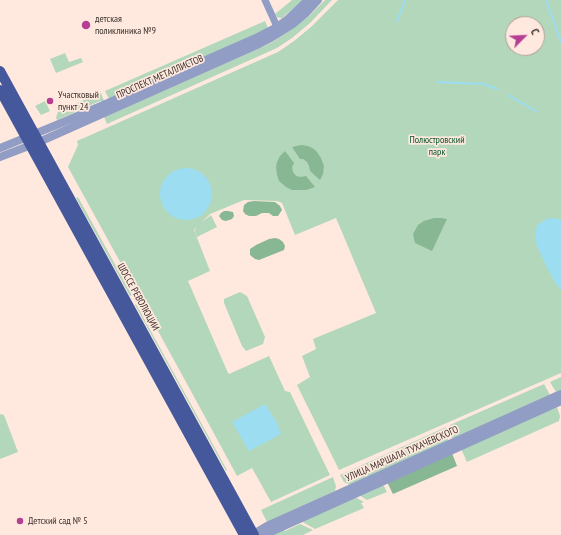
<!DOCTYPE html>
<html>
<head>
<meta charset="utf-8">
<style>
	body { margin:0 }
	#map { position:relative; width:561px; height:535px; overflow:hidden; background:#ffe9df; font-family:"PT Sans Narrow",sans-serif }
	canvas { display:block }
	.north { position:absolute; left:505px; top:16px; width:40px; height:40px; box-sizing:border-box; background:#ffe9df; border:1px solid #b19f97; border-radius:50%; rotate:66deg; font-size:11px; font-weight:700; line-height:16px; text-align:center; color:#3b312c }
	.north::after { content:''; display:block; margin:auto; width:14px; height:18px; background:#b63f94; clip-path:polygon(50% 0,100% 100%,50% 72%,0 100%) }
</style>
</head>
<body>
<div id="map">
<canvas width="561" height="535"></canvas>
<div class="north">С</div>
</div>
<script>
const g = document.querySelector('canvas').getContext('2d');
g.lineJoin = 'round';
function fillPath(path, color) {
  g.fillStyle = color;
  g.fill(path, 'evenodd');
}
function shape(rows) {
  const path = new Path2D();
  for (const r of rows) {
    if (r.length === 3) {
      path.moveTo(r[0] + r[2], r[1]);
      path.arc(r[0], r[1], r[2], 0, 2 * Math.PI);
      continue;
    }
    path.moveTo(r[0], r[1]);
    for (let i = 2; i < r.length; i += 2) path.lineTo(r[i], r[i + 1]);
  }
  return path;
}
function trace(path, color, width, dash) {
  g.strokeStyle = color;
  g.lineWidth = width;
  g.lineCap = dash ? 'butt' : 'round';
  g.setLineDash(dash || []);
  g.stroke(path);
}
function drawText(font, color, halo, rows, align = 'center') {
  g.font = font + ' "PT Sans Narrow",sans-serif';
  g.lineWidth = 3.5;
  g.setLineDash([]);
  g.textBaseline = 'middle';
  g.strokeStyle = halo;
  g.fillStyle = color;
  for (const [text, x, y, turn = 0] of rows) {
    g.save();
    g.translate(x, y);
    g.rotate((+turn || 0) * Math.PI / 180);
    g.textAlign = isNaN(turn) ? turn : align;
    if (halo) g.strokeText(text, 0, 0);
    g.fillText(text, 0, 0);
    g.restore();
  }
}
fillPath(shape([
	[292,0,303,0,282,18,280,18,277,17,275,14],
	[325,0,332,0,310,23,292,38,277,48,107,124,104,117,273,42,308,17],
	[338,0,561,0,561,373,339,470,297,385,310,377,302,356,316,349,313,339,376,313,336,218,295,235,282,203,277,201,244,200,210,214,201,223,211,215,217,227,197,237,195,232,195,230,197,227,194,230,210,271,188,281,228,373,229,374,269,356,285,391,290,392,330,475,271,502,252,468,237,476,192,393,68,167,78,145,77,141,278,52,294,41,311,27],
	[513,24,537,24,537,48,513,48],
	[265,21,268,28,255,35,109,99,105,91],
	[65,53,69,62,81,58,83,62,56,73,50,59],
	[101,93,104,101,102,102,100,101,57,120,56,118,58,111],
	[45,101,50,111,41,115,35,106],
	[78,197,132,295,130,296,76,198],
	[240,292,247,296,265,337,263,344,246,351,242,346,224,303,224,299],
	[136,304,227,470,226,471,135,305],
	[561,377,561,390,556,392,550,382],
	[544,384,550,395,452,439,450,425],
	[557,407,560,416,559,421,467,462,462,451,462,449],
	[0,414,4,415,18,452,0,459],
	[446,427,448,441,350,485,344,482,340,475],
	[333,477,336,486,335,491,267,522,261,510],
	[382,485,384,486,387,492,367,500,359,495],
	[355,497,364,502,361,503,364,508,315,529,301,521],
	[300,524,313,530,303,535,274,535,273,534,283,529,285,531]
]), '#b3d7bb');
fillPath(shape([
	[301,145,308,146,314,149,317,152,321,158,324,166,323,174,320,180,310,171,309,166,307,162,303,159,300,159,292,147],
	[285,151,294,163,292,167,293,172,296,176,301,177,306,176,315,187,306,190,292,190,286,187,279,181,277,175,276,167,277,162,280,156],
	[254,201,275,202,280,206,282,210,278,216,273,216,269,213,262,213,256,216,249,216,245,214,243,211,244,205,248,202],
	[224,211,228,211,233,212,234,216,232,219,226,221,222,220,219,216,221,213],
	[434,218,441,218,447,219,432,251,415,243,413,234,418,225,424,221],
	[275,238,279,239,283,242,285,246,284,250,259,260,255,259,250,255,250,249,256,245,269,239],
	[452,453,457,466,393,494,388,484,388,482]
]), '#88b793');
fillPath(shape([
	[186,194,26],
	[555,218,561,220,561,290,556,284,546,266,537,246,535,238,536,229,538,224,547,219],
	[265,404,277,423,281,434,249,451,232,422]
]), '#9cddf2');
trace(shape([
	[546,0,561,42],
	[397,21,405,0],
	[437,82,484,84,497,89],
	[508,95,536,111]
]), '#9cddf2', 2);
trace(shape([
	[265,0,279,31]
]), '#919dc4', 7);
trace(shape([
	[0,148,54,126,108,103,256,38,277,27,288,19,308,0],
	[0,157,39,142,259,44,271,38,293,24,305,14,318,0],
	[252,535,267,526,561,394],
	[264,535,561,401]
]), '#919dc4', 8);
trace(shape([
	[0,71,254,535],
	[0,90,244,535]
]), '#46589c', 10);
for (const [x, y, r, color] of [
	[86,25,5,"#b63f94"],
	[50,101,4,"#b63f94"],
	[20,521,4,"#b63f94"]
]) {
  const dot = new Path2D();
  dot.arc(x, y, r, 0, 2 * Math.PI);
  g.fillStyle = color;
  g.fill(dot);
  trace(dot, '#ffe9df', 1.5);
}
drawText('10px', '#3b312c', '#ffe9df', [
	["детская",95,19],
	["поликлиника №9",95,31],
	["Участковый",58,95],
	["пункт 24",58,107],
	["Детский сад № 5",28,521]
], 'left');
drawText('10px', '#3b312c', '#ffe9df', [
	["ПРОСПЕКТ МЕТАЛЛИСТОВ",160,77,-24],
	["ШОССЕ РЕВОЛЮЦИИ",138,297,61],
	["УЛИЦА МАРШАЛА ТУХАЧЕВСКОГО",402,454,-24]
]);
drawText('10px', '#005125', '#ffe9df', [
	["Полюстровский",437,140],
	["парк",437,152]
]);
</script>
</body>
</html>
